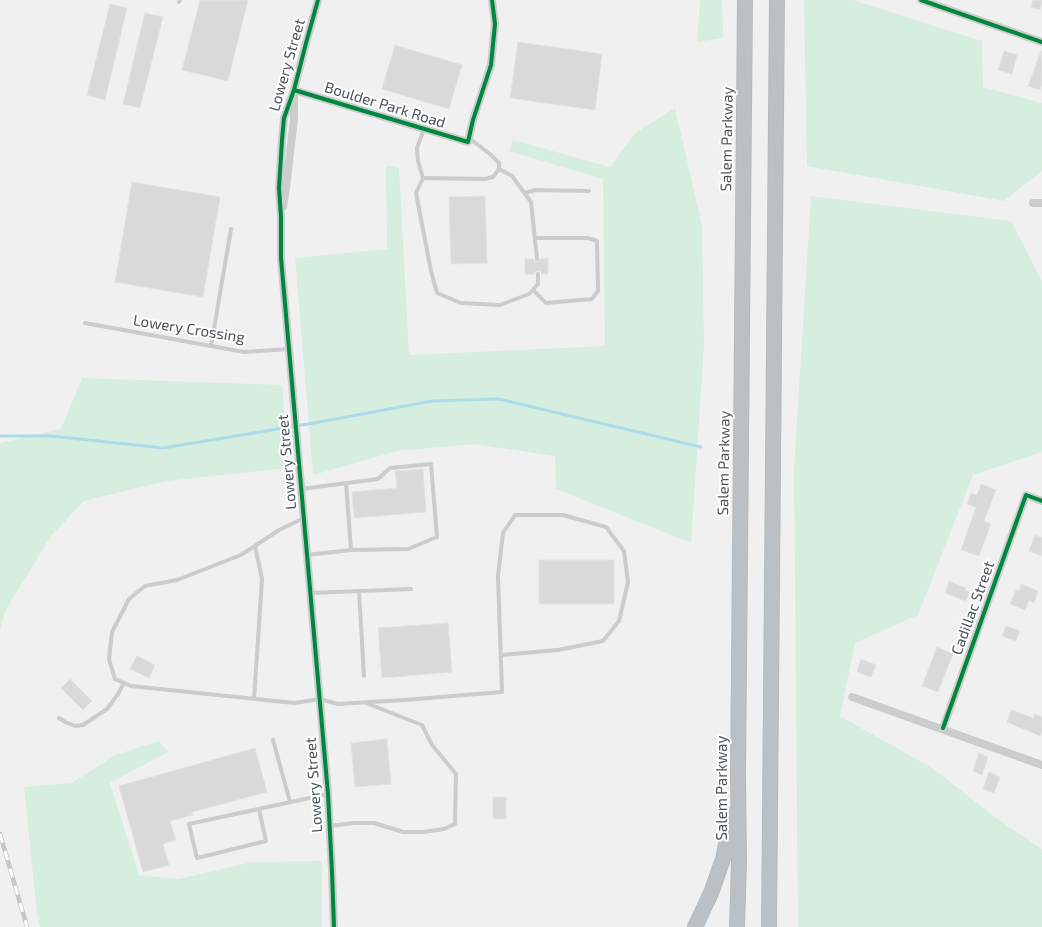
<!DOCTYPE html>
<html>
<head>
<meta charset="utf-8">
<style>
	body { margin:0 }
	canvas { display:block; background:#f0f0f0 }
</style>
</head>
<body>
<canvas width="1042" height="927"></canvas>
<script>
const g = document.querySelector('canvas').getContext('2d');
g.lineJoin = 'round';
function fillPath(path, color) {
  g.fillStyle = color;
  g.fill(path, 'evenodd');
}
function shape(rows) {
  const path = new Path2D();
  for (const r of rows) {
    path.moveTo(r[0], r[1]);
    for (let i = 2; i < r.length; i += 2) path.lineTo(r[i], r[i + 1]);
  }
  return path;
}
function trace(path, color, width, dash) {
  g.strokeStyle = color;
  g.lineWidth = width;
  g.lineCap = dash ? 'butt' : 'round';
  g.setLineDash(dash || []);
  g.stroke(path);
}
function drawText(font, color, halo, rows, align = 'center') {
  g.font = font + ' "Exo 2",sans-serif';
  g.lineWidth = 4;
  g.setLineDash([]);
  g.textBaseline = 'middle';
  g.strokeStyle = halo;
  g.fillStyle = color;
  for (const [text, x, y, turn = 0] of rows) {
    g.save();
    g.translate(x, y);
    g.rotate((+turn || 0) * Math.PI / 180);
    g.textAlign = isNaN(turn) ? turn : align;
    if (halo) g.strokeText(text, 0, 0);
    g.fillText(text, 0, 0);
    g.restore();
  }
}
fillPath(shape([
	[700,0,722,0,723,38,697,42],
	[804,0,853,0,982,41,983,87,1042,103,1042,171,1004,201,807,166],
	[675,108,702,225,704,345,691,543,556,489,555,456,474,444,397,451,313,475,295,258,387,249,386,166,399,168,409,355,605,346,603,179,509,151,513,140,610,167,635,133],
	[811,196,1011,221,1042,281,1042,452,973,475,918,615,855,643,840,716,932,768,999,820,1042,849,1042,927,798,927,794,469],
	[82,378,282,385,289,468,166,481,84,501,51,536,5,611,0,630,0,443,61,429],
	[159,741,168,752,110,783,139,875,179,879,252,862,322,861,322,927,40,927,37,913,24,787,72,783,115,755]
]), '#d6eee0');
trace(shape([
	[0,436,51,436,163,448,314,423,432,401,499,399,701,447]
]), '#addce9', 3);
const building = shape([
	[200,0,248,0,228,81,182,70,200,0],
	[1033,0,1042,0,1040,10,1031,7,1033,0],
	[110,4,127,8,105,100,87,95,110,4],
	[145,13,163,17,140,108,123,104,145,13],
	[518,42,602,54,595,110,510,98,518,42],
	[395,45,462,65,449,109,382,89,395,45],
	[1004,51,1017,55,1012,74,998,70,1004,51],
	[1041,51,1042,84,1040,90,1028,86,1041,51],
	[132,182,220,197,203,297,115,282,132,182],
	[485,196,487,263,451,264,449,197,485,196],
	[548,258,548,274,542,274,540,271,538,271,535,272,534,274,525,275,525,259,533,259,534,261,537,262,539,262,540,259,548,258],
	[423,469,426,512,354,518,352,492,397,488,395,471,423,469],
	[981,484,996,490,984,521,991,524,979,556,961,550,976,507,967,504,971,493,977,495,981,484],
	[1035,535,1042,538,1042,556,1029,551,1035,535],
	[539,560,614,560,614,604,539,604,539,560],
	[949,581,966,588,965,590,969,592,966,601,945,593,949,581],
	[1021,584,1038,591,1034,603,1029,600,1025,610,1010,604,1016,590,1019,591,1021,584],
	[448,623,452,672,382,678,378,628,448,623],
	[1006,626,1020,631,1016,641,1002,636,1006,626],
	[937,647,953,654,938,692,922,686,937,647],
	[137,656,155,665,149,678,130,669,137,656],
	[861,659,876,665,871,677,857,672,861,659],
	[70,679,92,701,83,710,61,688,70,679],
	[1011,710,1033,718,1035,714,1042,717,1042,731,1040,736,1007,722,1011,710],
	[387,739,391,784,355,787,351,743,387,739],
	[255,748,267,792,192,812,193,815,170,821,176,840,163,844,169,865,143,872,119,786,255,748],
	[979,753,988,757,982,775,973,771,979,753],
	[989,772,1000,777,994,793,983,789,989,772],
	[493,797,506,797,506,819,493,819,493,797]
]);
fillPath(building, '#d9d9da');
trace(building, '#e1e2e3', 1);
const motorway = shape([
	[695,927,711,893,723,859,732,815],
	[737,927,739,863,738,775,745,0],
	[769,927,777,0]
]);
trace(motorway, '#b5babe', 16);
trace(shape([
	[179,2,180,0],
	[424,129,417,148,418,161,423,178,485,179,493,177,499,169,499,163,491,155,469,138],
	[499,169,512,176,531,202,537,259],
	[423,178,416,193,431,271,437,293,461,303,500,305,529,294,538,284,538,274],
	[525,193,535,190,589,191],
	[533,290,546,303,592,299,598,291,597,241,588,238,535,238],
	[85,323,244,352,289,349],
	[211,346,231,229],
	[346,483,351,550],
	[301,489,378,479,390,468,431,464,437,537,408,549,351,550,307,555],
	[304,518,279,530,241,555,177,580,145,586,129,599,112,632,109,659,115,679,131,686,294,703,320,699,338,704,404,700,502,692,498,576,503,533,515,515,563,515,606,527,624,551,628,582,619,621,603,641,558,650,501,655],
	[359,591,364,676],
	[310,593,411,589],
	[254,699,262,579,255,546],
	[59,718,65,722,75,726,83,725,107,709,118,694,124,683],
	[273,740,290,802],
	[259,809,266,841,197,858,189,824,328,794],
	[330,826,354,823,374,823,403,832,423,832,444,829,455,824,456,774,432,745,422,725,366,703]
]), '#caccce', 4);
trace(shape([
	[318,0,306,43,294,90,284,118,282,140,279,188,281,217,281,258,328,794,332,872,334,927],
	[921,0,1042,42],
	[294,90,468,142,473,120,491,65,495,24,492,0],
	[1033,203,1042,203],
	[283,207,286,188,294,119,294,97],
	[852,697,1042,765],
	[943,728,1026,495,1042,501]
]), '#caccce', 8);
trace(motorway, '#bbc0c5', 14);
const rail = shape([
	[0,834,27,927]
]);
trace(rail, '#c5c6c8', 4.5);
trace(rail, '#fff', 3, [9]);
trace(shape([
	[318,0,306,43,294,90,284,118,282,140,279,188,281,217,281,258,328,794,332,872,334,927],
	[921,0,1042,42],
	[294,90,468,142,473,120,491,65,495,24,492,0],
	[943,728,1026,495,1042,501]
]), '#00873e', 4);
drawText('15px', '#48525b', '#fff', [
	["Lowery Street",287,65,-74],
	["Boulder Park Road",385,105,17],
	["Salem Parkway",727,139,-89],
	["Lowery Crossing",189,329,9],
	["Lowery Street",287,462,-95],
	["Salem Parkway",724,463,-89],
	["Cadillac Street",973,608,-70],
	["Lowery Street",314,785,-94],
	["Salem Parkway",722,788,-90]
]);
</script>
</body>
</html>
